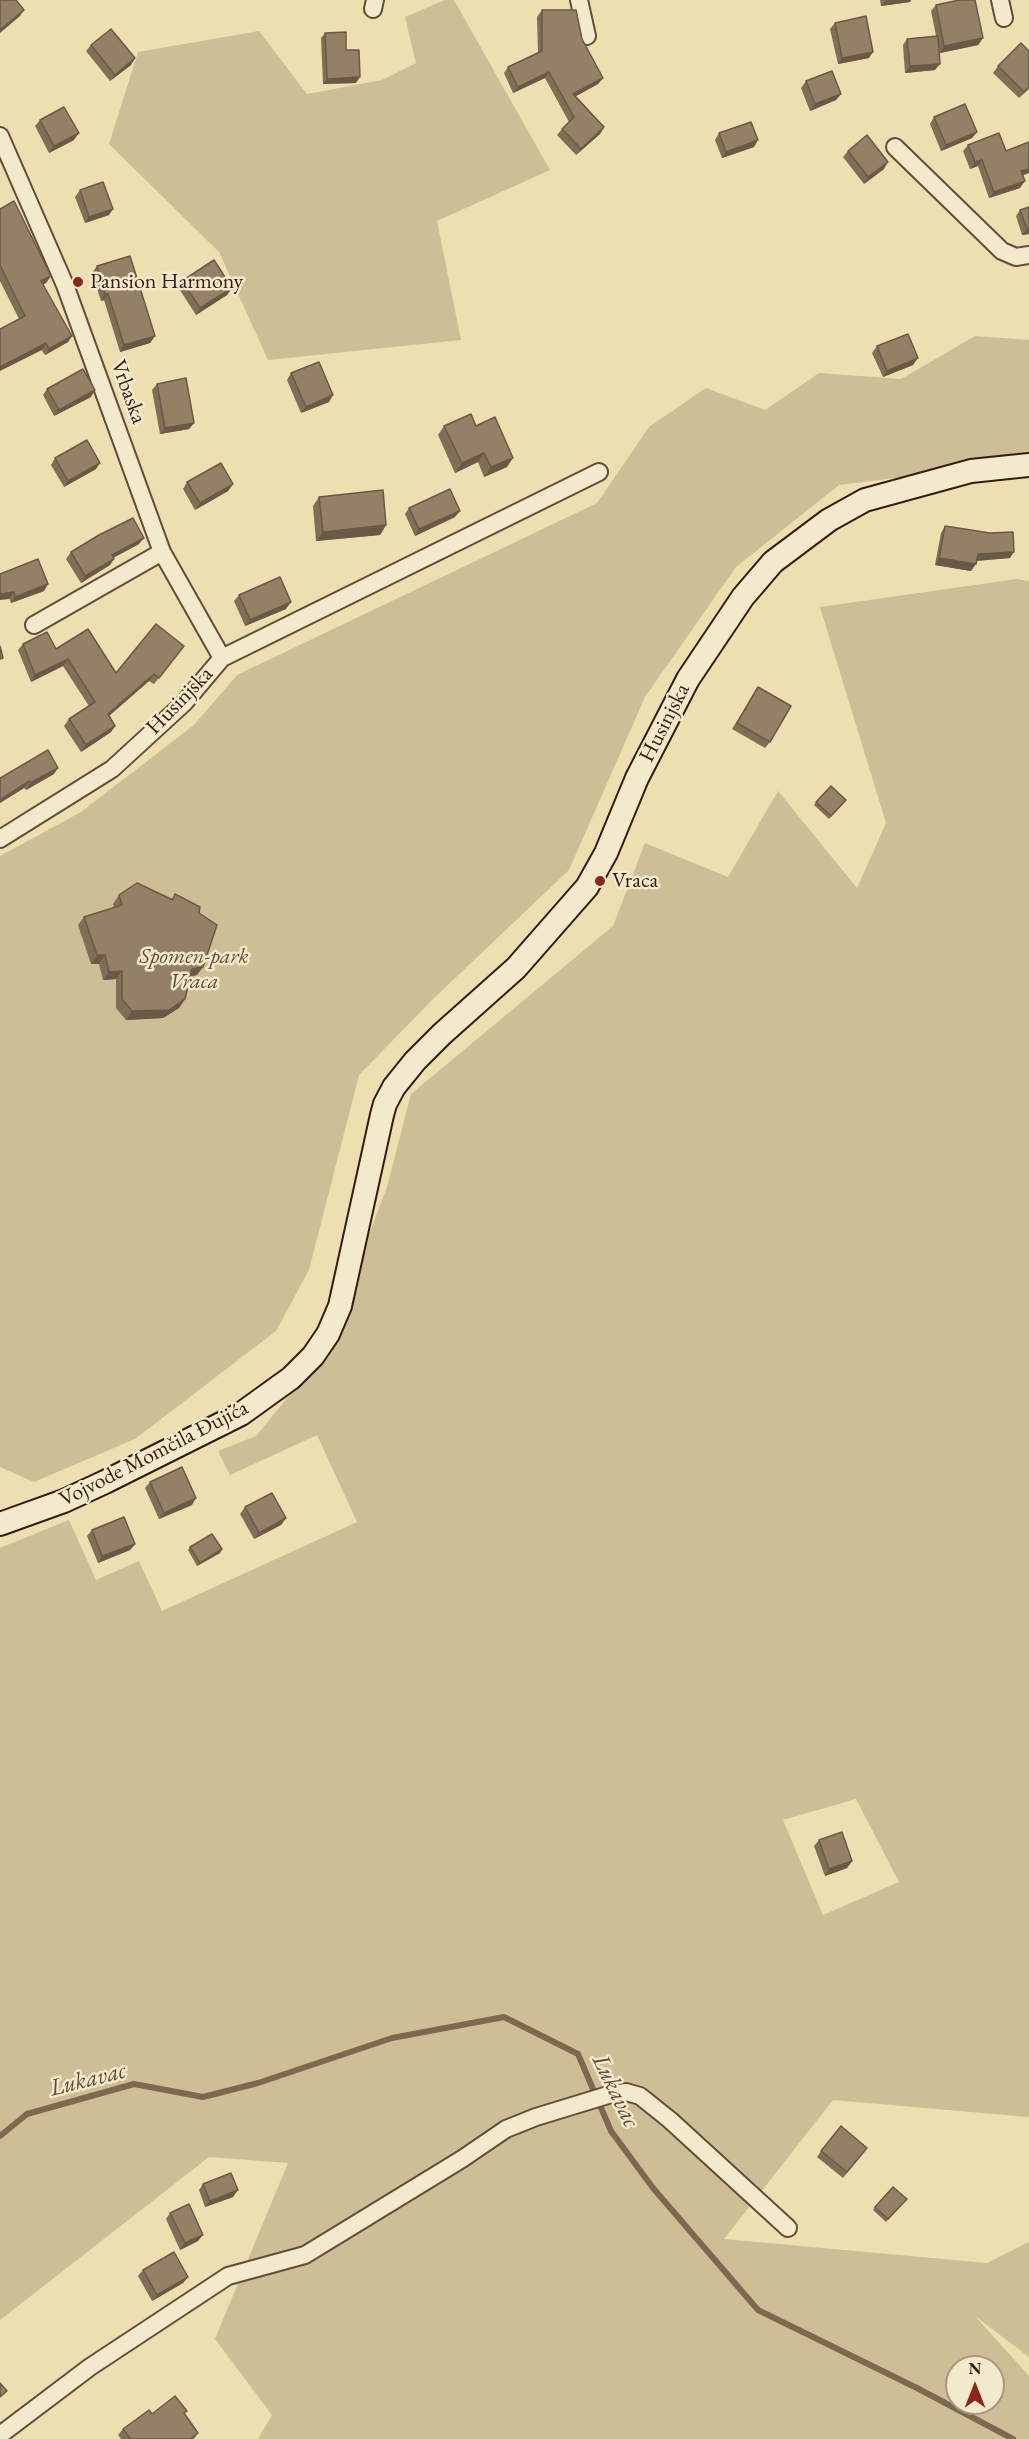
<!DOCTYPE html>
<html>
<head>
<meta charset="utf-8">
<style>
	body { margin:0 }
	#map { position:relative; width:1029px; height:2439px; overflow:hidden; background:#eddfaf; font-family:"EB Garamond",serif }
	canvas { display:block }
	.north { position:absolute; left:945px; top:2355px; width:60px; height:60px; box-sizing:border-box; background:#f3eacb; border:2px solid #a79882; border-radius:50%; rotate:0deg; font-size:16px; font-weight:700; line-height:24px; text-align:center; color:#341c14 }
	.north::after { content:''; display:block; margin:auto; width:21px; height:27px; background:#8f2418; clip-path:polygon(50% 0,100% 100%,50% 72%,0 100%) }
</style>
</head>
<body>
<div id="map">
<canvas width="1029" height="2439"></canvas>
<div class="north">N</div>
</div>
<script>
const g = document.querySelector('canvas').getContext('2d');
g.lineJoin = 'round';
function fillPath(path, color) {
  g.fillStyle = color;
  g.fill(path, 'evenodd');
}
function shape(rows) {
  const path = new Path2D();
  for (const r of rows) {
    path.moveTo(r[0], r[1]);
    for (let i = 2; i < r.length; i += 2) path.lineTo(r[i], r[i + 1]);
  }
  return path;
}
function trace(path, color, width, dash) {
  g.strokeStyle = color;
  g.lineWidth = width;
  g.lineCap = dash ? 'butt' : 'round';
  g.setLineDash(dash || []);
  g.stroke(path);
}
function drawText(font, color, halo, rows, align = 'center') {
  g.font = font + ' "EB Garamond",serif';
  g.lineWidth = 5;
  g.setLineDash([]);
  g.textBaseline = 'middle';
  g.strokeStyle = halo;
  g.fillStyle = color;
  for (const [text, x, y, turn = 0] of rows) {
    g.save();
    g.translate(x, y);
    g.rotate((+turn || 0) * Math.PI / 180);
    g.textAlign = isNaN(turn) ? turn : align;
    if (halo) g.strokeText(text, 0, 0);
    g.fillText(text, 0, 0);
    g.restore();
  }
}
fillPath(shape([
	[445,0,454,0,550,170,437,221,461,340,268,360,219,252,109,144,138,52,259,31,307,94,382,80,416,63,405,17],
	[975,336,1029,340,1029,461,839,485,736,567,645,697,569,870,432,1000,359,1075,309,1270,276,1331,135,1439,34,1482,0,1467,0,856,81,812,194,725,237,675,597,503,649,427,706,388,765,410,819,373,901,379],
	[1017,579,1029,581,1029,2117,833,2100,724,2239,987,2263,1029,2242,1029,2357,975,2316,1029,2376,1029,2439,258,2439,272,2415,215,2339,288,2163,209,2157,0,2320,0,1548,69,1520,96,1580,139,1561,162,1611,357,1522,317,1435,230,1475,218,1451,256,1436,324,1353,387,1187,411,1094,613,926,645,843,728,877,778,791,857,888,886,823,820,607],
	[856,1799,899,1882,823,1915,783,1820],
	[957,2367,993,2367,993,2403,957,2403]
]), '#cebe95');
trace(shape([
	[0,2136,27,2114,134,2084,203,2097,258,2083,392,2038,504,2017,578,2054,611,2131,653,2188,758,2310,917,2388,1013,2439]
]), '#7d6951', 6);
const street = shape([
	[579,0,587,36],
	[1000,0,1004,18],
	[373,9,375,0],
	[0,136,65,285,162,552,222,658],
	[895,147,1002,251,1016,257,1029,255],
	[34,625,162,552],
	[0,839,112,769,184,703,222,658,599,472],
	[0,2435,90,2367,228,2276,305,2255,462,2159,506,2129,536,2117,608,2095,626,2092,640,2096,670,2120,788,2228]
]);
const secondary = shape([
	[0,1524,64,1501,105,1482,241,1414,291,1378,313,1356,328,1334,340,1306,382,1115,385,1104,394,1087,415,1061,442,1034,516,968,587,887,606,853,637,778,688,679,743,597,773,562,829,520,865,500,971,471,1029,465]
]);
trace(street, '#624d3b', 20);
trace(secondary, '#341c14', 26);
trace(street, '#f3eacb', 16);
trace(secondary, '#f3eacb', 22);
fillPath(shape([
	[880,0,911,0,910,2,881,6],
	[936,5,983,38,978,45,940,53,939,47,935,70,905,73,903,45,907,39,936,36,931,11],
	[542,10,582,39,603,78,598,84,576,96,604,127,600,134,576,155,557,135,562,129,569,122,545,78,513,93,504,73,508,67,538,53,537,17],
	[835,23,869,58,838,64,830,29],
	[325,33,346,50,356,83,323,84,321,38],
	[91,45,135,58,131,65,110,81,86,51],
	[998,66,1029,89,1019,98,993,73],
	[806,81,841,94,836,100,810,111,801,88],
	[934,117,977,132,972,138,941,151,930,124],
	[40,120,74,140,49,153,35,126],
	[719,133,754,147,722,158,715,140],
	[968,145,1006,151,1023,176,1020,188,989,198,978,166,970,169,963,151],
	[848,151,884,169,864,184,843,157],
	[80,190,109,215,85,223,75,197],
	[0,209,51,276,46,283,43,285,72,336,68,342,45,355,19,319,0,281],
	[1020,210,1029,234,1022,235,1016,216],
	[97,266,155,336,150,343,120,352,104,300,101,301,92,273],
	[182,281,232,288,227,295,196,315,178,287],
	[877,346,913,365,883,377,872,353],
	[291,373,329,402,301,413,287,380],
	[157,384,194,423,189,429,160,434,152,390],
	[47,389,91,397,54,416,43,395],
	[444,426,476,426,507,467,484,477,478,462,455,473,438,435],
	[55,458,96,469,64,487,51,465],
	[187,482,233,484,228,491,195,510,183,489],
	[319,497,386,525,380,535,316,541,313,506],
	[409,508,455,517,415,536,405,514],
	[945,526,1010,558,976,561,971,571,935,565,941,533],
	[139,544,113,558,110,565,81,583,66,559,71,552],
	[0,574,48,584,44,591,11,603],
	[239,595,286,609,245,626,234,601],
	[23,644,56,649,116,673,184,646,154,684,149,681,109,716,115,726,111,732,81,752,64,726,69,719,89,706,63,666,31,682,18,650],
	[758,687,770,742,765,748,732,729],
	[54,774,26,790,24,788,0,803,0,778],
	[846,800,829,819,814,805,816,802],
	[175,894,199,913,197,975,190,977,185,999,179,1008,163,1018,126,1020,116,1008,116,979,103,980,99,964,91,964,78,925,84,917,114,908,113,904,119,895,172,899],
	[150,1482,192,1505,159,1519,145,1488],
	[245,1507,286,1518,281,1525,254,1539,240,1514],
	[92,1530,135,1544,130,1550,98,1563,87,1536],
	[190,1547,222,1549,220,1553,197,1566,188,1550],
	[819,1840,852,1861,847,1868,825,1876,814,1846],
	[867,2148,843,2178,817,2157,821,2151],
	[203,2184,233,2197,205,2207,199,2190],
	[907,2199,886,2222,873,2210,875,2207],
	[170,2213,198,2241,180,2250,166,2219],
	[143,2270,188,2277,183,2283,152,2301,138,2276],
	[152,2414,184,2414,198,2433,194,2439,121,2439,118,2435,123,2429]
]), '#7f6f57');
fillPath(shape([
	[886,0,911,0,910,2,881,6],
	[24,10,20,16,0,33,0,30],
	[983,38,978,45,940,53,944,46],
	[873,52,869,58,838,64,842,58],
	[135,58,131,65,110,81,115,75],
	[940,64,935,70,905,73,910,66],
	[549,72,545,78,513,93,518,87],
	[360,77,356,83,323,84,327,79],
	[603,78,598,84,569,100,573,94],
	[841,94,836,100,810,111,815,104],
	[604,127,600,134,576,155,581,149],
	[977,132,972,138,941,151,946,145],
	[79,133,74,140,49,153,54,146],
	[758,140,754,147,722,158,726,152],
	[982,160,978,166,970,169,975,162],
	[888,162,884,169,864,184,868,177],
	[1029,169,1029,173,1017,178,1021,171],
	[1025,181,1020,188,989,198,994,192],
	[113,209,109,215,85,223,89,217],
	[1029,228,1029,234,1022,235,1027,229],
	[51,276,46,283,36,288,41,281],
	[232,288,227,295,196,315,200,308],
	[105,294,108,294,104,300,101,301],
	[72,336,68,342,45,355,49,349],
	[155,336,150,343,120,352,124,345],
	[46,343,42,350,0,371,0,367],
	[918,358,913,365,883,377,887,371],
	[95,390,91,397,54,416,59,410],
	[333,395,329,402,301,413,306,407],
	[194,423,189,429,160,434,165,428],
	[484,453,478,462,455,473,462,463],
	[513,458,507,467,484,477,491,467],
	[100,463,96,469,64,487,68,481],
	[233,484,228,491,195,510,200,503],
	[460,511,455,517,415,536,419,529],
	[386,525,380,535,316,541,323,532],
	[144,538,139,544,107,561,112,555],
	[1014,552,1010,558,973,561,978,554],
	[939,558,976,564,971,571,935,565],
	[114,559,110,565,81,583,85,576],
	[48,584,44,591,11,603,15,597],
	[14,592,9,599,0,600,0,594],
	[291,602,286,609,245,626,250,620],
	[68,659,63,666,31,682,35,675],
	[154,674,149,681,103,721,108,714],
	[115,726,111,732,81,752,86,745],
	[58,768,54,774,26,790,30,783],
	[29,781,24,788,0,803,0,800],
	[97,955,105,955,99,964,91,964],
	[203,967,197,975,186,977,192,969],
	[122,971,116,979,103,980,109,972],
	[185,999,179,1008,163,1018,126,1020,132,1011],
	[196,1498,192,1505,159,1519,164,1513],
	[286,1518,281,1525,254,1539,259,1533],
	[135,1544,130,1550,98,1563,102,1556],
	[222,1549,220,1553,197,1566,200,1563],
	[852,1861,847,1868,825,1876,829,1869],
	[238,2190,233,2197,205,2207,210,2201],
	[203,2235,198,2241,180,2250,185,2243],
	[188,2277,183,2283,152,2301,157,2295]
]), '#685a47');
const building = shape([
	[0,0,16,0,24,10,0,30,0,0],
	[959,0,975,0,983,38,944,46,936,5,959,0],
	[542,10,576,10,582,39,603,78,573,94,604,127,581,149,562,129,574,117,549,72,518,87,508,67,542,51,542,10],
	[866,16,873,52,842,58,835,23,866,16],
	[111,29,135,58,115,75,91,45,111,29],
	[346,32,346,50,359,50,360,77,327,79,325,33,346,32],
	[938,36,940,64,910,66,907,39,938,36],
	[1021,43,1029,51,1029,87,1024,92,998,66,1021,43],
	[832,71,841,94,815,104,806,81,832,71],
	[965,104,977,132,946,145,934,117,965,104],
	[64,107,79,133,54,146,40,120,64,107],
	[751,122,758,140,726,152,719,133,751,122],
	[999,133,1006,151,1029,142,1029,169,1021,171,1025,181,994,192,982,160,975,162,968,145,999,133],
	[867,135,888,162,868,177,848,151,867,135],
	[103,182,113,209,89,217,80,190,103,182],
	[14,201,51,276,41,281,72,336,49,349,46,343,0,367,0,329,25,316,0,265,0,209,14,201],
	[1029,207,1029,228,1027,229,1020,210,1029,207],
	[130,256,155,336,124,345,108,294,105,294,97,266,130,256],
	[214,260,232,288,200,308,182,281,214,260],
	[908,334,918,358,887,371,877,346,908,334],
	[319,362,333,395,306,407,291,373,319,362],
	[83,369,95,390,59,410,47,389,83,369],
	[186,378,194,423,165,428,157,384,186,378],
	[471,414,476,426,495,417,513,458,491,467,484,453,462,463,444,426,471,414],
	[87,440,100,463,68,481,55,458,87,440],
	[221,463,233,484,200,503,187,482,221,463],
	[450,489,460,511,419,529,409,508,450,489],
	[383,490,386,525,323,532,319,497,383,490],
	[133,518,144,538,112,555,114,559,85,576,71,552,99,535,133,518],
	[945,526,990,533,1013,532,1014,552,978,554,976,564,939,558,945,526],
	[38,559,48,584,15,597,14,592,0,594,0,574,38,559],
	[280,577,291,602,250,620,239,595,280,577],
	[156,624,184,646,159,678,154,674,108,714,115,726,86,745,69,719,95,702,68,659,35,675,23,644,47,632,56,649,88,629,116,673,156,624],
	[0,646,3,658,0,659,0,646],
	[758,687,791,706,770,742,737,723,758,687],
	[48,750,58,768,30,783,29,781,0,800,0,778,48,750],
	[831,786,846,800,831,816,816,802,831,786],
	[137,883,173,900,175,894,200,907,199,913,217,925,203,967,192,969,185,999,169,1010,132,1011,122,999,122,971,109,972,105,955,97,955,84,917,122,905,119,895,137,883],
	[182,1467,196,1498,164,1513,150,1482,182,1467],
	[272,1493,286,1518,259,1533,245,1507,272,1493],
	[124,1517,135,1544,102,1556,92,1530,124,1517],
	[212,1534,222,1549,200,1563,190,1547,212,1534],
	[842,1832,852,1861,829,1869,819,1840,842,1832],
	[841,2126,867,2148,847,2172,821,2151,841,2126],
	[231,2173,238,2190,210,2201,203,2184,231,2173],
	[893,2187,907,2199,888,2219,875,2207,893,2187],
	[189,2204,203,2235,185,2243,170,2213,189,2204],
	[174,2252,188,2277,157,2295,143,2270,174,2252],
	[0,2383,7,2391,0,2397,0,2383],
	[175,2396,187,2411,184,2413,198,2433,190,2439,131,2439,123,2429,149,2410,152,2414,175,2396]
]);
fillPath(building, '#948165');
trace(building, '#685a47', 1.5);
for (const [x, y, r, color] of [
	[78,282,6,"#8f2418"],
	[600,881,6,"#8f2418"]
]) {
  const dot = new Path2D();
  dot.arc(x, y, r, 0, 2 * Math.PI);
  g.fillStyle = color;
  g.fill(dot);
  trace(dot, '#f3eacb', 2);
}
drawText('22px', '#341c14', '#f3eacb', [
	["Pansion Harmony",90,282],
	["Vraca",612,881]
], 'left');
drawText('22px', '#341c14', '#f3eacb', [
	["Vrbaska",128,392,70],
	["Husinjska",180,701,-46],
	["Husinjska",665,723,-63],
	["Vojvode Momčila Đujića",154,1454,-27]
]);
drawText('italic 22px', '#624d3b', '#f3eacb', [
	["Spomen-park",194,957],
	["Vraca",194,982]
]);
drawText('italic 24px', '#5f4938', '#f3eacb', [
	["Lukavac",88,2080,-14],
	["Lukavac",615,2091,64]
]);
</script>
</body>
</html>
